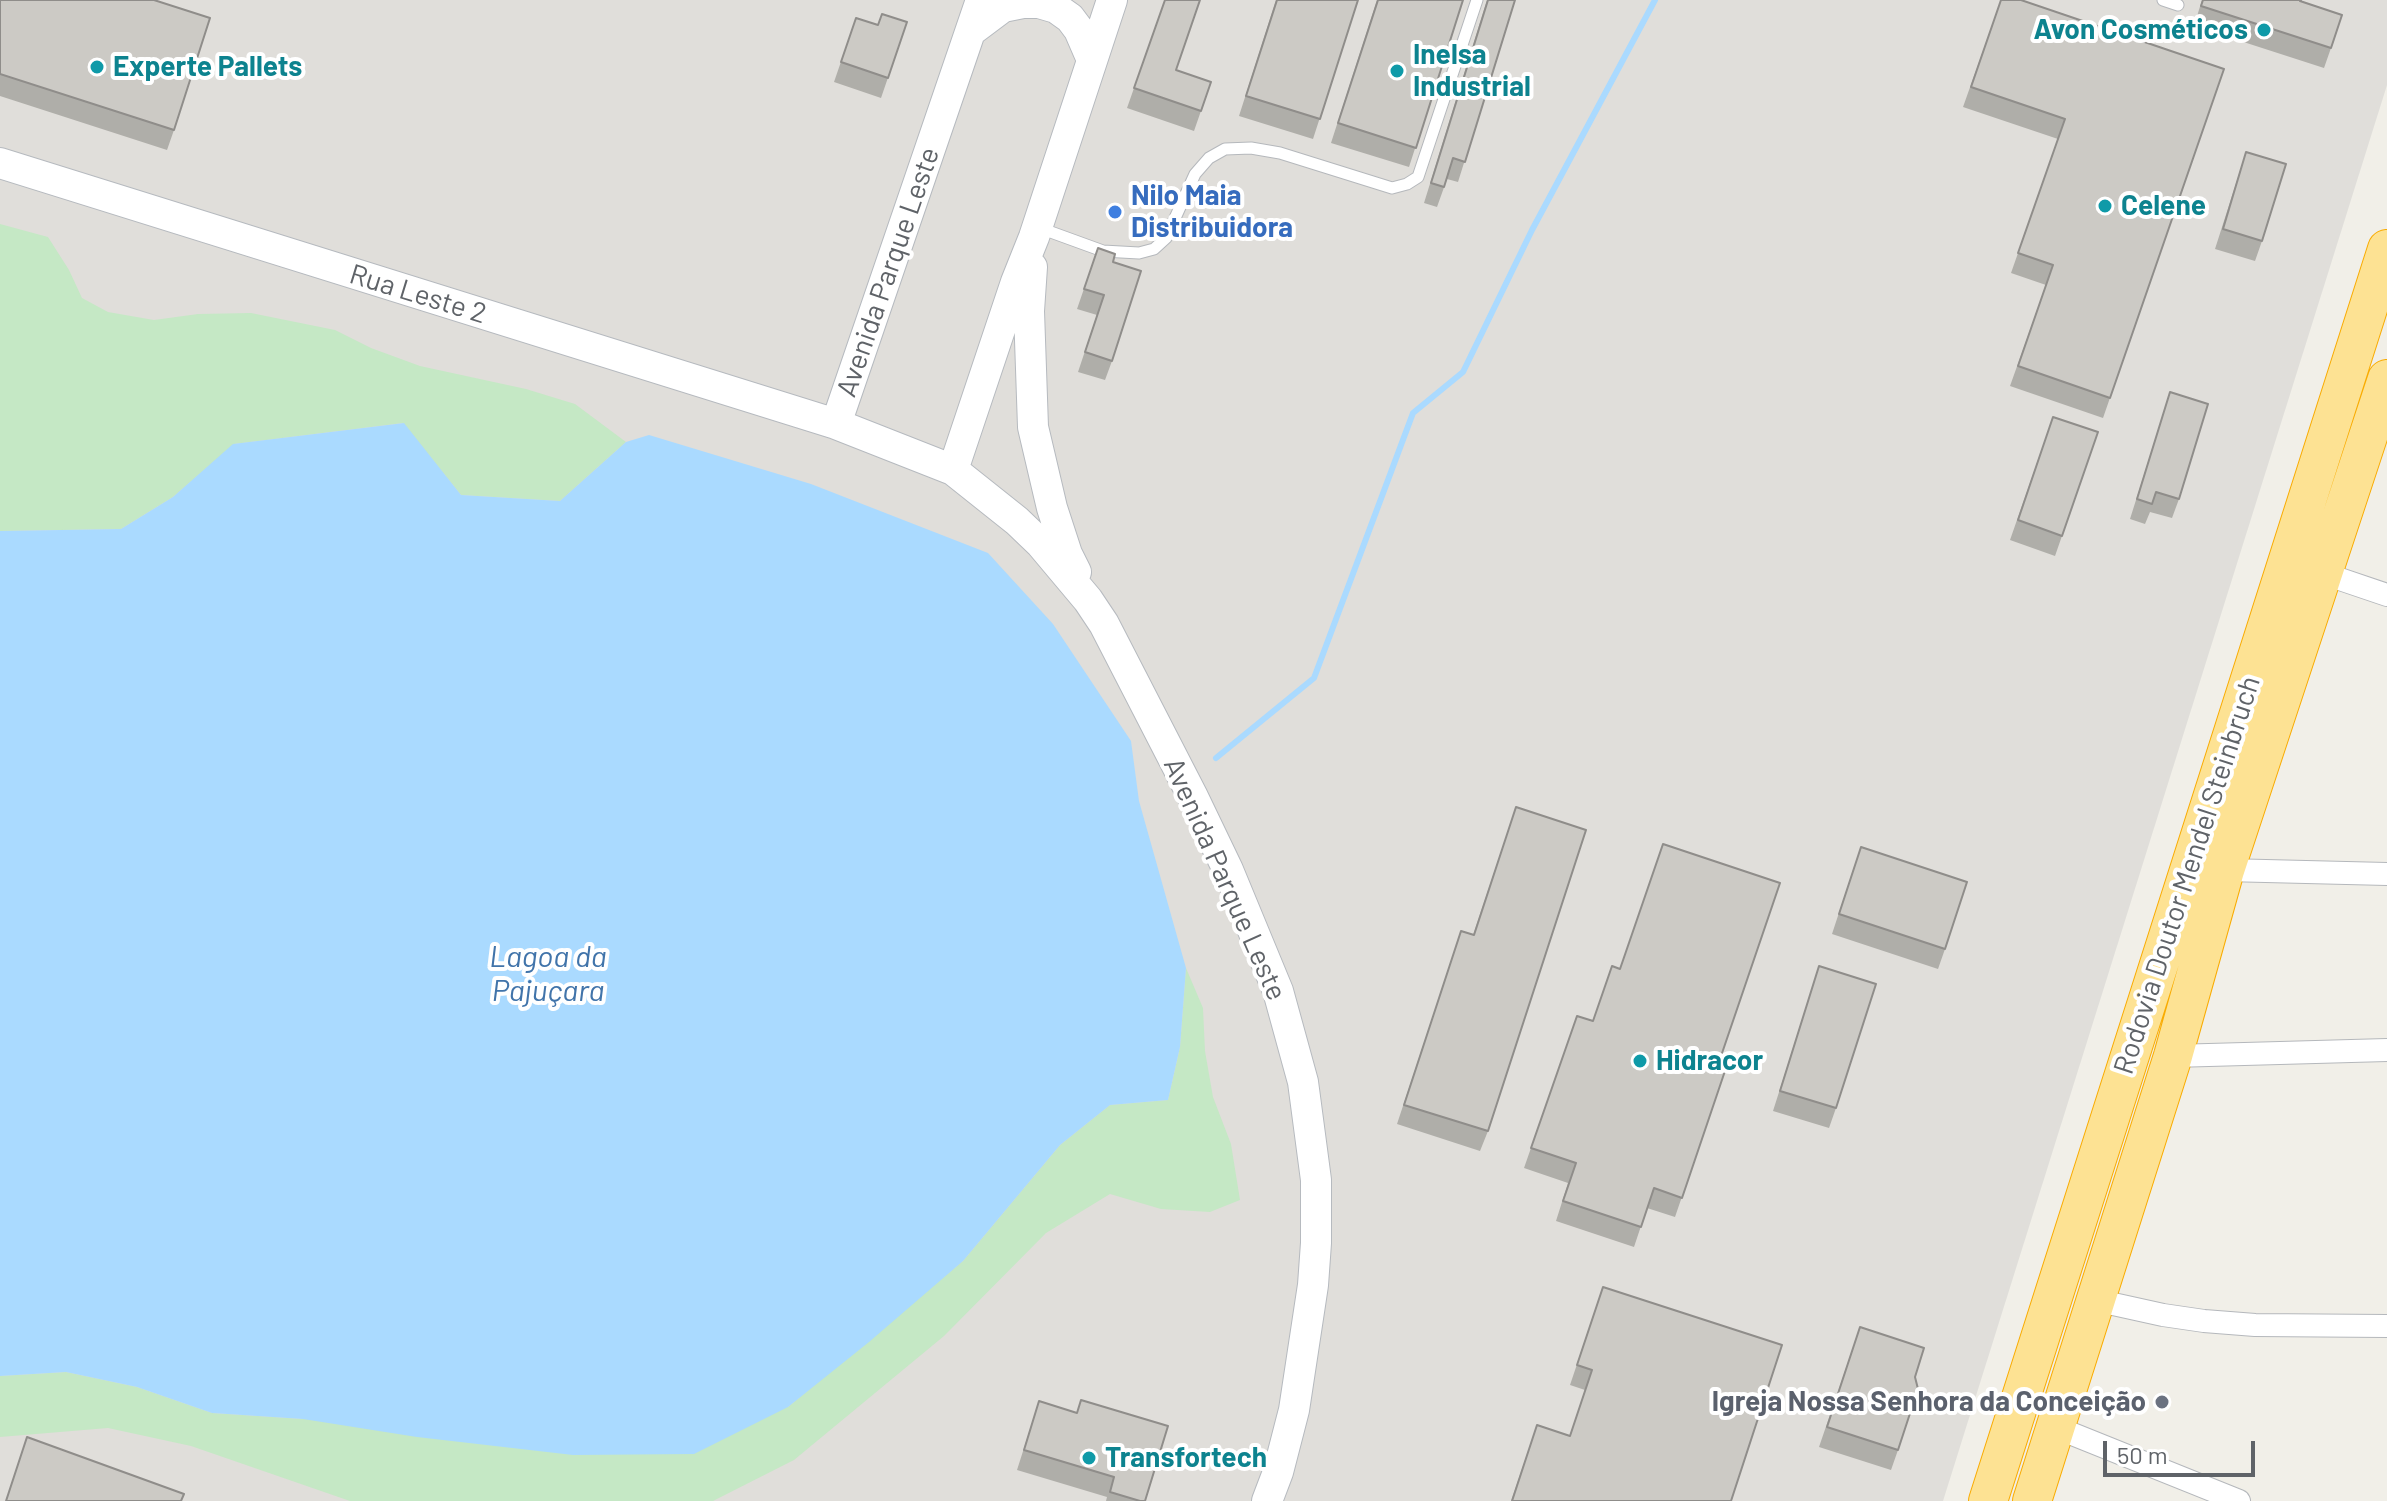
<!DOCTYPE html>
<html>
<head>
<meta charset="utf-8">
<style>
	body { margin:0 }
	#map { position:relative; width:2387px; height:1501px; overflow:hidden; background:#f1efe8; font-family:Barlow,sans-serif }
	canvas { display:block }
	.scale { position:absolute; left:2103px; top:1441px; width:152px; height:36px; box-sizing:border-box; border:4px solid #5f6368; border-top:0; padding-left:10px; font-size:24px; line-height:28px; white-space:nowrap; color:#5f6368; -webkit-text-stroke:6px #fff; paint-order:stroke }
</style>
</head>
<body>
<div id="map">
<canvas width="2387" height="1501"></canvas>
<div class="scale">50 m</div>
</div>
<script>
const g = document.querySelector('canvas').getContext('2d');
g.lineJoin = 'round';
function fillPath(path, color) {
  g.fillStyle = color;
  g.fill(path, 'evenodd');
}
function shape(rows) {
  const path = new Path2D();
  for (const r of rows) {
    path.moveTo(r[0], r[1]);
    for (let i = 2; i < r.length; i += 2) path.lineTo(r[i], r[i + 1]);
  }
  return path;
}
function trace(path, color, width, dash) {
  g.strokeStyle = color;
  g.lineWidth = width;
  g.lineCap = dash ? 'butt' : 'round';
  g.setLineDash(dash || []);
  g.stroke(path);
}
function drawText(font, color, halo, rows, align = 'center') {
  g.font = font + ' Barlow,sans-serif';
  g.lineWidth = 8;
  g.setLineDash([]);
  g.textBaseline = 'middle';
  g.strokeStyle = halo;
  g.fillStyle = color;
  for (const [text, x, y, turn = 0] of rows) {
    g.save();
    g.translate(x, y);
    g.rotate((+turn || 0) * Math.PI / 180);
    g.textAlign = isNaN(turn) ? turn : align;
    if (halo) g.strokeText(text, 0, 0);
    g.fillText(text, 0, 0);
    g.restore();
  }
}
fillPath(shape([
	[0,0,2387,0,2387,85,1943,1501,0,1501]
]), '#e0deda');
fillPath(shape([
	[0,224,48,237,69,270,82,298,108,312,154,320,198,314,251,313,335,330,371,348,420,366,526,389,575,404,626,442,560,501,461,495,403,423,234,444,173,497,121,529,0,531],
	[1186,968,1203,1008,1205,1051,1213,1097,1231,1144,1240,1200,1210,1212,1161,1209,1110,1194,1046,1233,944,1336,794,1460,713,1501,350,1501,191,1446,108,1428,0,1437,0,1376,66,1372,137,1387,212,1413,303,1419,788,1407,963,1261,1060,1145,1110,1105,1168,1100,1180,1047]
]), '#c5e8c5');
fillPath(shape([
	[404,423,461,495,560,501,626,442,649,435,811,484,988,553,1053,624,1131,741,1139,801,1186,968,1180,1047,1168,1100,1110,1105,1060,1145,963,1261,869,1342,788,1407,694,1454,573,1455,417,1437,303,1419,212,1413,137,1387,66,1372,0,1376,0,531,121,529,173,497,233,444]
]), '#aadaff');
trace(shape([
	[1216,758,1314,678,1413,413,1463,372,1532,230,1655,0]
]), '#aadaff', 6);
const lane = shape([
	[2163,0,2178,5],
	[1037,227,1103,251,1139,253,1154,249,1166,238,1195,174,1209,158,1225,149,1251,148,1280,153,1392,188,1407,184,1418,177,1477,0]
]);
const street = shape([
	[2322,573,2387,595],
	[2225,870,2387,874],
	[2173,1056,2387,1050],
	[2095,1300,2163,1315,2204,1321,2255,1325,2387,1326],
	[2055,1427,2239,1501]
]);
const secondary = shape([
	[971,31,1003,7,1023,3,1039,3,1056,8,1070,18,1079,30,1092,60],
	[0,163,836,424,953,470,1017,521,1041,544,1088,600,1104,624,1192,795,1228,870,1278,991,1303,1082,1316,1180,1316,1243,1313,1285,1294,1410,1278,1472,1267,1501],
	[1032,267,1029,311,1033,427,1052,508,1067,554,1076,572],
	[836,424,981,0],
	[953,470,1016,282,1034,237,1112,0]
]);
const highway = shape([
	[1988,1501,2387,249],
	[2032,1501,2173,1056,2225,870,2387,379]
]);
trace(lane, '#b5b8bc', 13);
trace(street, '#b5b8bc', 24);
trace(secondary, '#b6babf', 32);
trace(highway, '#f9ab00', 40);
trace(lane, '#fff', 11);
trace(street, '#fff', 22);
trace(secondary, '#fff', 30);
trace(highway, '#fde293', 38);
fillPath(shape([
	[0,0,174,130,167,150,0,96],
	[1165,0,1176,70,1211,82,1194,131,1127,108],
	[1276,0,1358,0,1313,139,1239,116],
	[1377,0,1463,0,1409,167,1331,143],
	[1487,0,1515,0,1458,182,1447,179,1437,207,1424,203],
	[2001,0,2224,69,2103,418,2010,386,2046,285,2011,273,2058,139,1963,107],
	[2202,0,2301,0,2300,1,2331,48,2324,68,2194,26],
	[856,18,878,25,907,22,881,98,834,82],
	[2246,152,2262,241,2255,261,2215,249],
	[1098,248,1113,262,1112,361,1105,380,1078,372,1097,315,1077,309],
	[2170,392,2179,499,2172,518,2150,512,2145,524,2130,519],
	[2053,417,2098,432,2055,556,2010,540],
	[1516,807,1488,1131,1480,1151,1397,1124,1461,931,1473,935],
	[1854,867,1945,949,1938,969,1832,934],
	[1819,966,1836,1108,1829,1128,1773,1111],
	[1577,1016,1727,1065,1675,1217,1647,1208,1634,1247,1556,1221,1568,1183,1524,1168],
	[1603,1287,1731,1501,1511,1501,1537,1425,1570,1436,1585,1390,1570,1385],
	[1860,1327,1898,1450,1891,1470,1819,1447],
	[1081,1400,1145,1501,1106,1501,1107,1497,1017,1470,1039,1401,1077,1413]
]), '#afaea9');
const building = shape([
	[0,0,154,0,210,18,174,130,0,74,0,0],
	[1165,0,1200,0,1176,70,1211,82,1201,111,1134,88,1165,0],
	[1277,0,1358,0,1320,119,1246,96,1277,0],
	[1378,0,1463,0,1416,148,1338,123,1378,0],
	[1488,0,1515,0,1465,162,1453,158,1444,187,1431,183,1488,0],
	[2001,0,2021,0,2224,69,2110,398,2018,366,2053,265,2018,253,2065,119,1971,87,2001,0],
	[2203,0,2301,0,2300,1,2342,15,2331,48,2201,6,2203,0],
	[882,14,907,22,888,78,841,62,856,18,878,25,882,14],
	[2246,152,2286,164,2262,241,2223,229,2246,152],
	[1098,248,1115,254,1113,262,1141,271,1112,361,1085,352,1104,295,1084,289,1098,248],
	[2170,392,2208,404,2179,499,2156,492,2152,504,2137,499,2170,392],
	[2053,417,2098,432,2062,536,2018,520,2053,417],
	[1516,807,1586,830,1488,1131,1404,1105,1461,931,1474,935,1516,807],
	[1663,844,1780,883,1719,1062,1727,1065,1682,1198,1654,1188,1641,1227,1563,1201,1576,1163,1531,1148,1577,1016,1593,1021,1612,966,1620,969,1663,844],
	[1861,847,1967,882,1945,949,1839,914,1861,847],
	[1819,966,1876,984,1836,1108,1780,1091,1819,966],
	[1603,1287,1782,1345,1731,1501,1512,1501,1537,1425,1570,1436,1592,1370,1577,1365,1603,1287],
	[1860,1327,1924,1348,1915,1377,1918,1389,1898,1450,1827,1427,1860,1327],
	[1081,1400,1168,1426,1145,1501,1140,1501,1110,1492,1114,1477,1024,1450,1039,1401,1077,1413,1081,1400],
	[27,1437,184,1494,181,1501,6,1501,27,1437]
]);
fillPath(building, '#cccac5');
trace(building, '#8f8d8a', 2);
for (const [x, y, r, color] of [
	[2264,30,8,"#0f9aa8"],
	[97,67,8,"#0f9aa8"],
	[1397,71,8,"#0f9aa8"],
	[2105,206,8,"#0f9aa8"],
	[1115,212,8,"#3f7fe0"],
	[1640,1061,8,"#0f9aa8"],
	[2162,1402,8,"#6b7280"],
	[1089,1458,8,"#0f9aa8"]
]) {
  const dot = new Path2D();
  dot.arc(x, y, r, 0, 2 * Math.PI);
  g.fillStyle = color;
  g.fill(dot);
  trace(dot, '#fff', 3);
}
drawText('bold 28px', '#0d838f', '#fff', [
	["Avon Cosméticos",2248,30,"right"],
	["Inelsa",1413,55],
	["Industrial",1413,87],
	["Experte Pallets",113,67],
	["Celene",2121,206],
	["Hidracor",1656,1061],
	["Transfortech",1105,1458]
], 'left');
drawText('bold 28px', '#366cbe', '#fff', [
	["Nilo Maia",1131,196],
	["Distribuidora",1131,228]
], 'left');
drawText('28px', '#5f6368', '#fff', [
	["Avenida Parque Leste",888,272,-71],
	["Rua Leste 2",418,294,17],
	["Rodovia Doutor Mendel Steinbruch",2187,875,-72],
	["Avenida Parque Leste",1225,879,66]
]);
drawText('bold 28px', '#5b616d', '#fff', [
	["Igreja Nossa Senhora da Conceição",2146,1402]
], 'right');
drawText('italic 30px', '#4174aa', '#fff', [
	["Lagoa da",548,957],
	["Pajuçara",548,991]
]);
</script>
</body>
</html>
